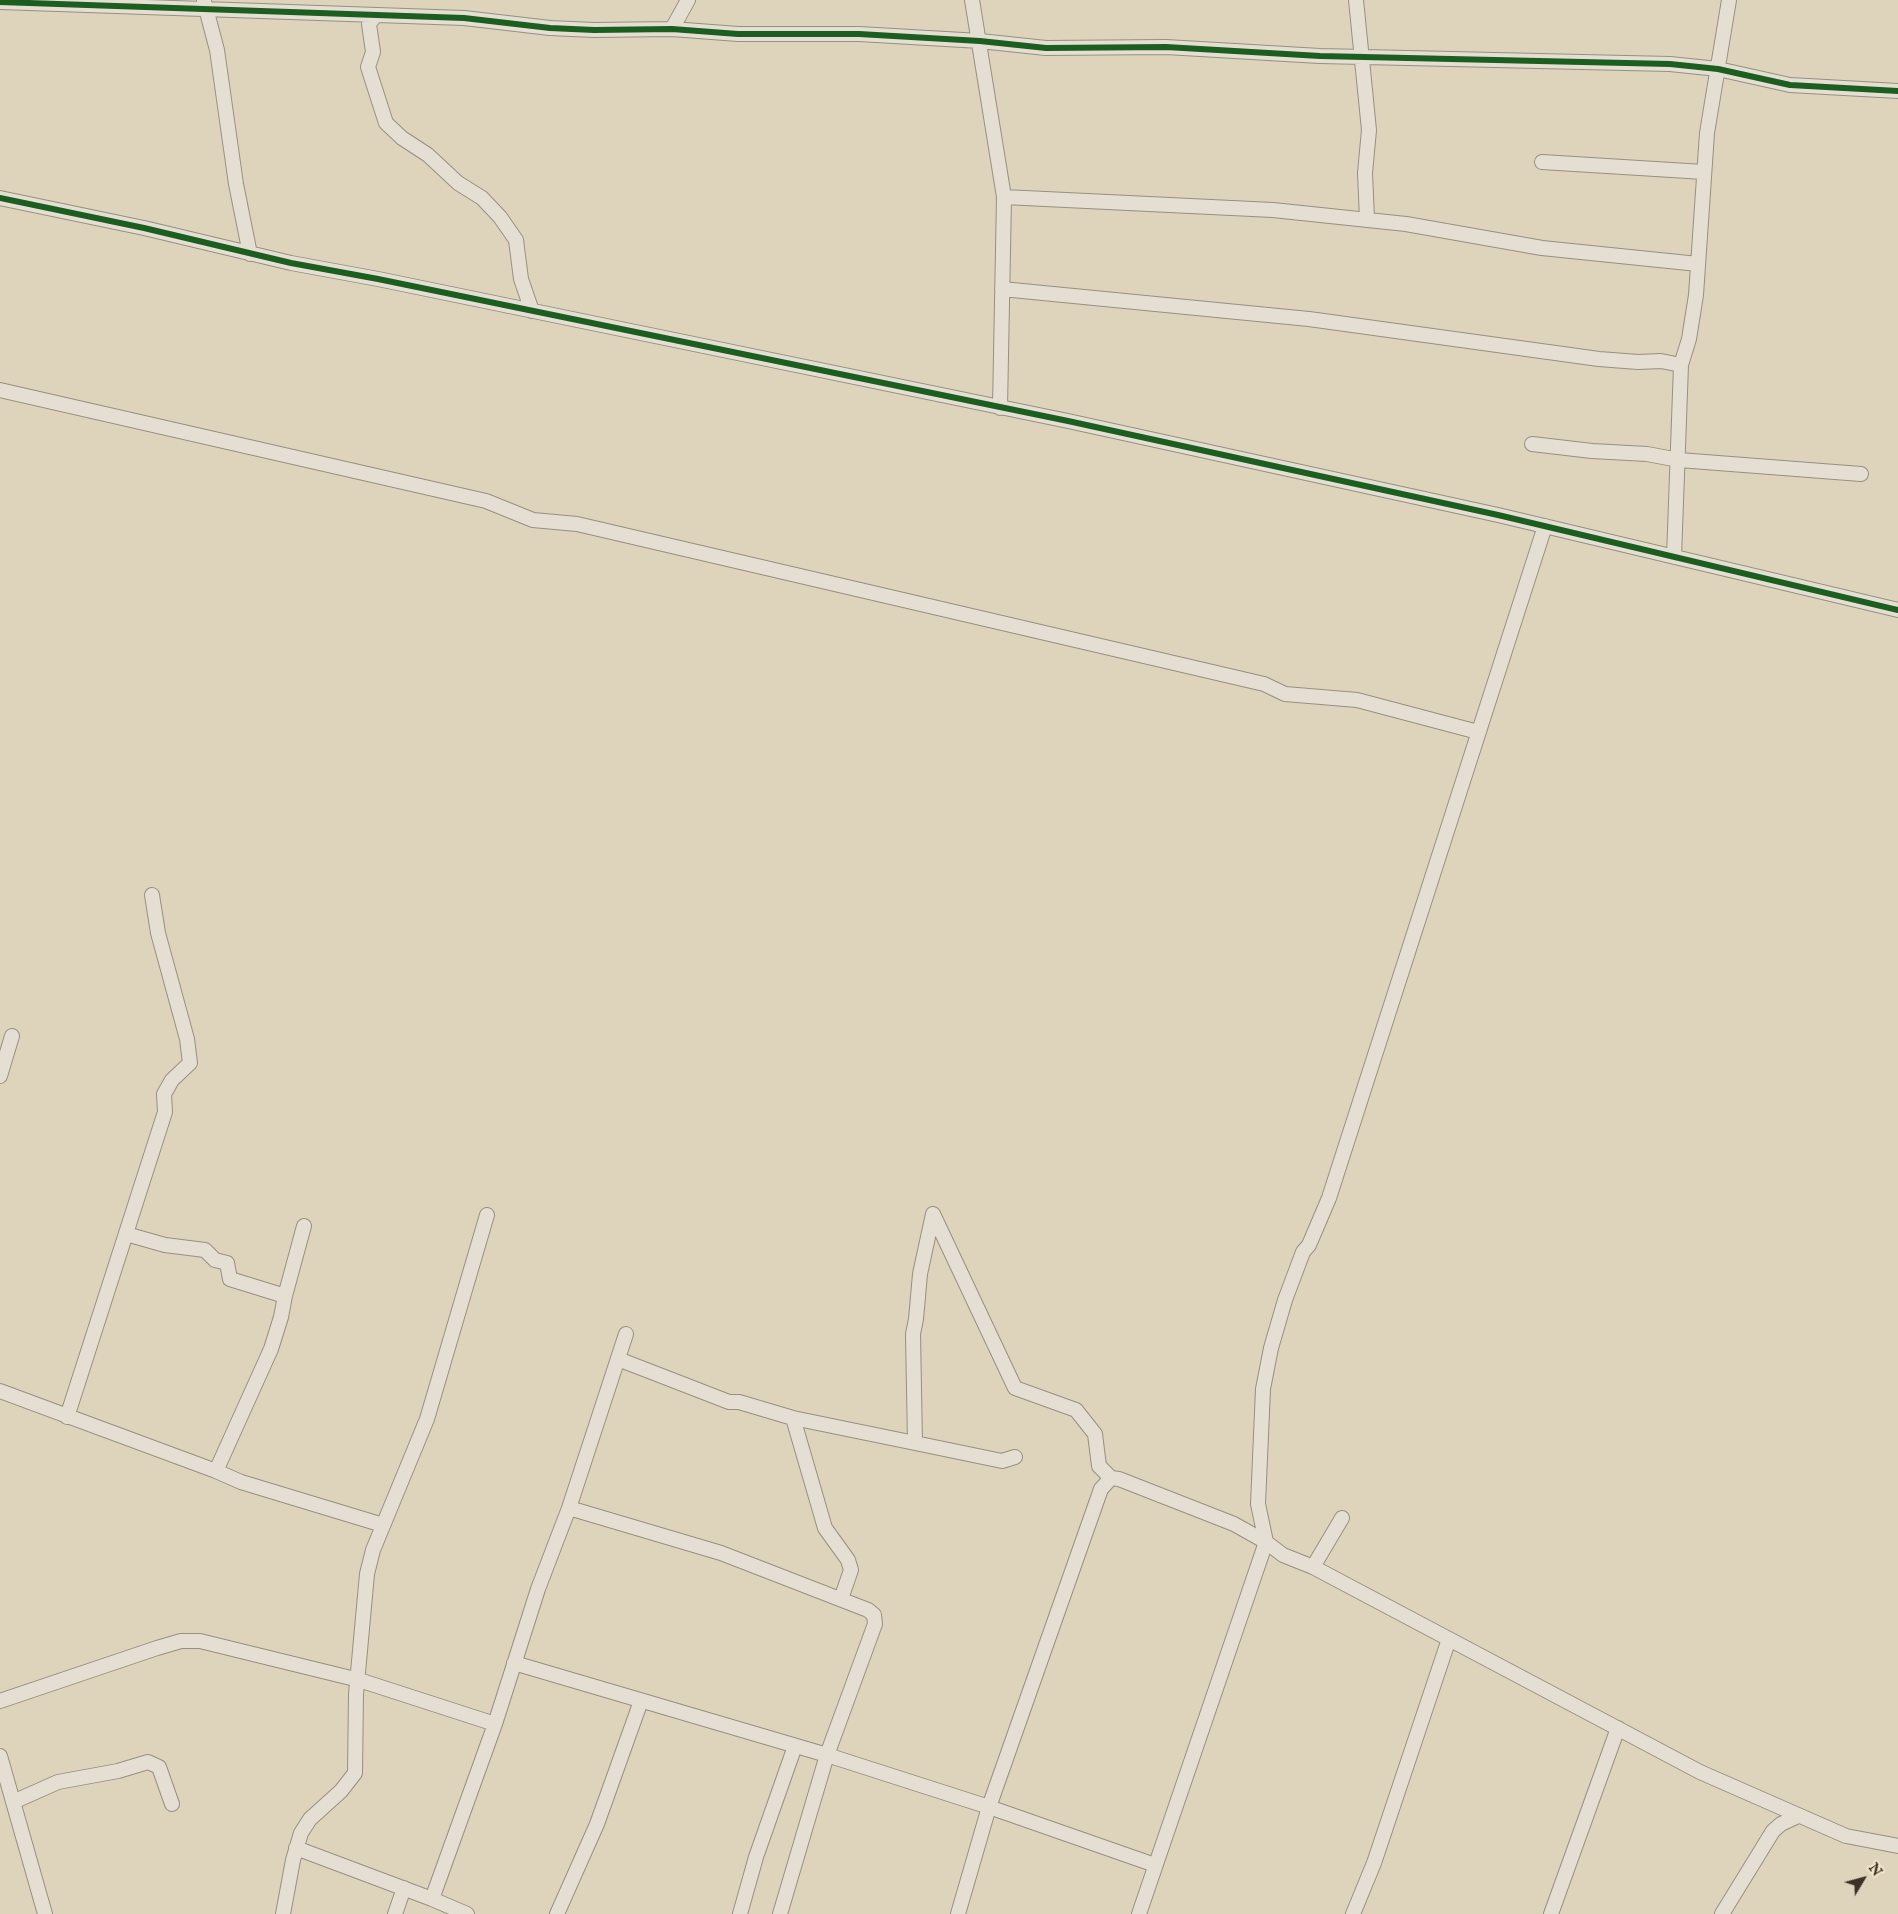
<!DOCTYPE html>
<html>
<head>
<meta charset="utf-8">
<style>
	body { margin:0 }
	#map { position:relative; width:1898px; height:1914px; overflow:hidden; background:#ded3bb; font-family:"IM FELL English",serif }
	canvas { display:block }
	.north { position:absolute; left:1838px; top:1854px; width:50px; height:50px; -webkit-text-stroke:4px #f3e6ca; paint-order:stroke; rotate:53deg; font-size:14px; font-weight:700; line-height:20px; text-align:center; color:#3b3126 }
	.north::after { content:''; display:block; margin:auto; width:18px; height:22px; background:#3b3126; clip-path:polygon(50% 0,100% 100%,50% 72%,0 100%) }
</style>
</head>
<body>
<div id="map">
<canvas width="1898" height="1914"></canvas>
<div class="north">N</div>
</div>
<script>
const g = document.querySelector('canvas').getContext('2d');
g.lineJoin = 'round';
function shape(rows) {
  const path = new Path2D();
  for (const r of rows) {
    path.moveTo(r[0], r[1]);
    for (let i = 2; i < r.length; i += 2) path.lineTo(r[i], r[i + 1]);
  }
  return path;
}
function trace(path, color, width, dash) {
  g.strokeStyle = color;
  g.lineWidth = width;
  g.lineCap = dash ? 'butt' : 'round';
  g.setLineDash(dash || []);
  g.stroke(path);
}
const minor = shape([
	[972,0,1004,197,1000,408],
	[1356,0,1369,130,1365,173,1367,219],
	[204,1,217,50,236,184,250,254],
	[0,2,464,18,550,28,594,30,672,29,738,34,859,34,980,41,1046,48,1166,47,1320,56,1670,64,1718,69,1790,85,1898,91],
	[375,16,369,24,373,52,368,67,386,123,402,138,428,155,458,183,482,198,500,217,516,240,521,279,532,311],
	[672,29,688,0],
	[1542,162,1704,172],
	[1004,197,1273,210,1406,224,1542,248,1698,264],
	[0,198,144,228,291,263,378,279,1068,421,1498,515,1898,610],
	[1002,289,1309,319,1599,359,1638,362,1661,361,1681,365],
	[0,390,486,501,533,520,577,524,1264,684,1285,694,1357,700,1478,732],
	[1532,444,1592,451,1647,454,1679,460,1861,474],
	[1674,557,1681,365,1689,339,1696,295,1707,133,1729,0],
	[0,1076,12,1036],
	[933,1214,1015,1388,1076,1410,1095,1434,1099,1466,1111,1478],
	[126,1234,165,1245,205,1250,215,1260,227,1263,230,1279,285,1296],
	[618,1359,729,1402,739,1402,793,1418,915,1443,913,1334,916,1319,920,1274,933,1214],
	[0,1391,216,1471,241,1482,383,1525],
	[67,1417,165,1112,164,1094,172,1080,190,1063,187,1039,158,933,152,895],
	[793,1418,825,1528,848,1560,851,1570,841,1599],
	[915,1443,1002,1461,1015,1457],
	[216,1471,271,1349,281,1317,285,1296,304,1226],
	[569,1508,721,1553,868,1610,874,1615,875,1624,827,1755,780,1914],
	[1313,1567,1342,1518],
	[514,1663,827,1755,989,1807,1155,1865],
	[0,1701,157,1648,181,1641,200,1641,359,1680,495,1724],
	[0,1756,45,1914],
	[13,1802,58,1782,118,1771,148,1762,159,1767,172,1804],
	[296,1848,432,1899,467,1914],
	[432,1899,495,1724,538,1589,569,1508,626,1334],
	[283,1914,293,1860,301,1833,310,1819,341,1791,355,1773,356,1694,367,1574,373,1550,427,1419,487,1215],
	[395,1914,404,1888],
	[557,1914,597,1824,641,1701],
	[740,1914,756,1857,795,1746],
	[958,1914,989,1807,1101,1489,1111,1478,1119,1479,1234,1524,1266,1542,1258,1504,1263,1389,1271,1348,1285,1300,1303,1252,1309,1245,1329,1198,1545,526],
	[1139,1914,1266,1542,1283,1555,1313,1567,1700,1772,1846,1836,1898,1846],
	[1353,1914,1374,1863,1449,1639],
	[1551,1914,1618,1728],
	[1722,1914,1773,1831,1781,1824,1798,1816]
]);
trace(minor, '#979081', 16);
trace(minor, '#e5dfd3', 14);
trace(shape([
	[0,2,464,18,550,28,594,30,672,29,738,34,859,34,980,41,1046,48,1166,47,1320,56,1670,64,1718,69,1790,85,1898,91],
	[0,198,144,228,291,263,378,279,1068,421,1498,515,1898,610]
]), '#1b5e20', 6);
</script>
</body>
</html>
